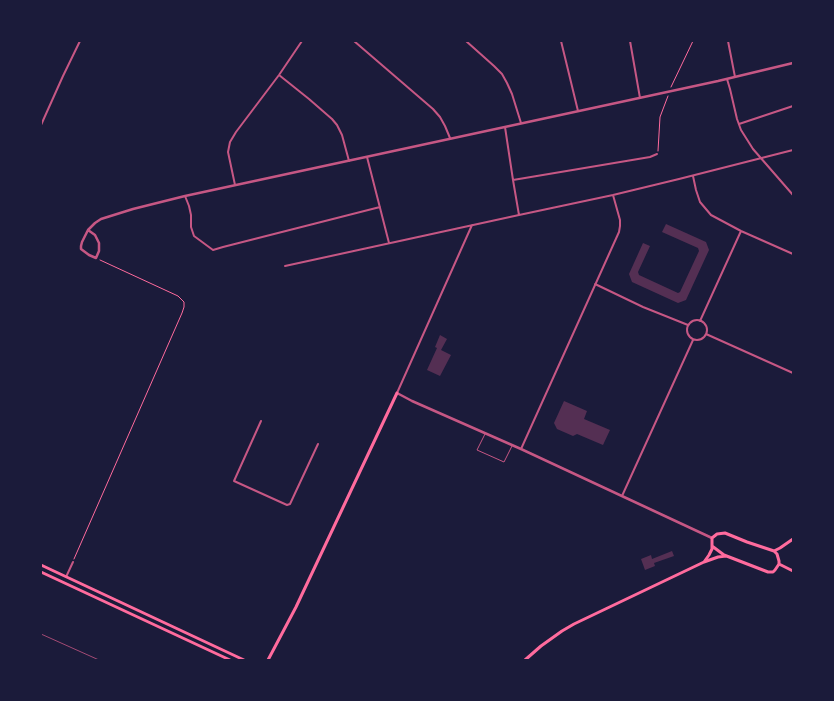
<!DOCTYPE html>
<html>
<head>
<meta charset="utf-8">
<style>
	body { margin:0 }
	#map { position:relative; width:834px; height:701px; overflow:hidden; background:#1b1b3a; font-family:Helvetica,sans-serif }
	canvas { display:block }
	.frame { position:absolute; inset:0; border:42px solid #1b1b3a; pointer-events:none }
</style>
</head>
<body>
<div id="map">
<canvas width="834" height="701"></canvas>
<div class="frame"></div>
</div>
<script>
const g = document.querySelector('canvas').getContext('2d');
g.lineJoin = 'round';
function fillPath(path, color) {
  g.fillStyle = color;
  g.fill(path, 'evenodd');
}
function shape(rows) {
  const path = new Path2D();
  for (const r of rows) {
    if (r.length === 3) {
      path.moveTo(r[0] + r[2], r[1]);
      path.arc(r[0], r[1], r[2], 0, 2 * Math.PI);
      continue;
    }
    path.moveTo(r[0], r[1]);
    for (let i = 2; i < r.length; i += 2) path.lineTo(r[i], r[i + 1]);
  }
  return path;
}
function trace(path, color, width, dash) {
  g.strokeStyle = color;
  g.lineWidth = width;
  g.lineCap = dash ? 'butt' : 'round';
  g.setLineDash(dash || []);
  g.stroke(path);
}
fillPath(shape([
	[666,224,706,242,709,250,686,300,678,303,632,282,629,274,643,243,650,246,638,272,639,275,678,293,680,292,699,251,698,248,662,232],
	[440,335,447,339,441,350,451,355,440,376,427,370,437,348,435,347],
	[564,401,587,411,584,419,610,430,603,445,577,434,573,436,557,429,554,423],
	[672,551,674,556,654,563,655,566,645,570,641,559,651,555,652,559]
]), '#542f53');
trace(shape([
	[671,87,693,41],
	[658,151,660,117,668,96],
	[74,559,182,313,184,307,184,302,178,296,100,260]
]), '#ff6b9d', 1);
trace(shape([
	[485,434,477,450,504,462,512,446]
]), '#c65784', 1);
trace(shape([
	[354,41,433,109,440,117,445,126,450,138],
	[466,41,494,66,502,74,507,83,512,94,521,123],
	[561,41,578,111],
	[630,41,640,98],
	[728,41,735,77],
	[279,75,309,99,332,119,337,125,342,135,349,161],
	[727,79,730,89,737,119,741,130,753,149,793,195],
	[739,124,793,106],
	[41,125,63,76,80,41],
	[505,127,513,180,519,215],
	[367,157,389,243],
	[693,176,696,190,700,202,711,215,741,231,793,254],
	[513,180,650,157,657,154],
	[235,185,228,152,230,142,236,132,279,75,302,41],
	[185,196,189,206,191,215,191,227,194,236,213,250,223,247,380,207],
	[285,266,519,215,613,195,679,179,793,150],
	[595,284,643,307,688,325],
	[697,330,10],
	[700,321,741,231],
	[706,334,793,373],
	[397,393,472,225],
	[261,421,234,481,287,505,290,504,318,444],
	[521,449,619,232,620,226,620,220,613,195],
	[622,496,693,340],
	[66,577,73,562]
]), '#c65784', 2);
trace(shape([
	[88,230,95,235,99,243,99,251,96,258,89,255,81,249,81,246,82,242,88,230,95,223,101,219,133,209,185,196,718,81,793,63],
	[397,393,412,401,521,449,712,538]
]), '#c65784', 2.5);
trace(shape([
	[774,551,780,548,793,539],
	[704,562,709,555,712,549,712,538,717,534,725,533,747,542,774,551,777,554,779,561,779,564,775,570,773,572,768,572,724,555,712,546],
	[779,564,793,571],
	[268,660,296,607,397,393],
	[525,660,541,646,562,631,574,624,704,562,718,557,726,556]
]), '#ff6b9d', 3);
trace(shape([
	[41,565,244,660],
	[41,572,230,660]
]), '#ff6b9d', 3);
trace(shape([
	[41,634,99,660]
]), '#a44b75', 1);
</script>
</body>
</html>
